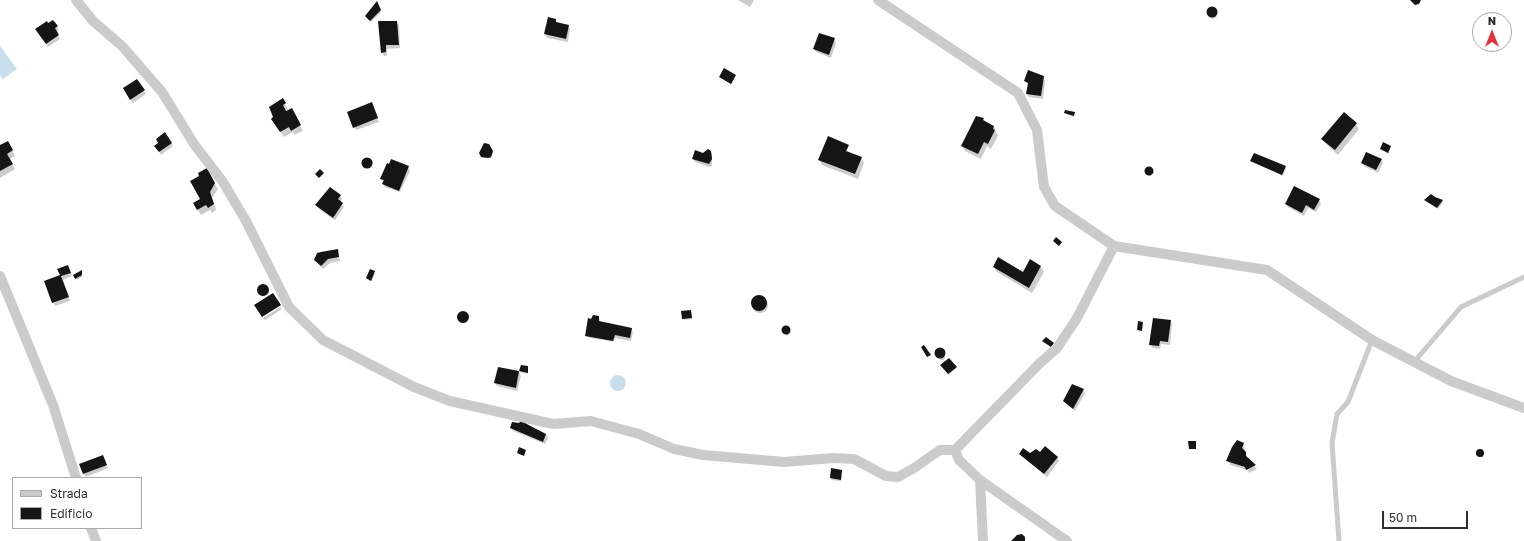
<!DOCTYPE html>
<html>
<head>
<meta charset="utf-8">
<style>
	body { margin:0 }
	#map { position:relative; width:1524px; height:541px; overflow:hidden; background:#fff; font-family:"Golos Text",sans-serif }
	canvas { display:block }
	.legend { position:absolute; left:12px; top:477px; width:130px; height:52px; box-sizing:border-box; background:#fff; border:1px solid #ababab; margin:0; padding:5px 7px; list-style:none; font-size:12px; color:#2e2e2e }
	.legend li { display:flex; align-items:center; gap:8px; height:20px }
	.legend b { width:20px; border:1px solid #ababab }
	.north { position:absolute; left:1472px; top:12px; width:40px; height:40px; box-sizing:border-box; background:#fff; border:1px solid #ababab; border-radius:50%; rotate:0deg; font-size:11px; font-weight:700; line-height:16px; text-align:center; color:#2e2e2e }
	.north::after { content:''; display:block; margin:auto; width:14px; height:18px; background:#e3333f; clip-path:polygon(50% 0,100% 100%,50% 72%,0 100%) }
	.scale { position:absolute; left:1382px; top:511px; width:86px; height:18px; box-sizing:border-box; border:2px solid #2e2e2e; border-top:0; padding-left:5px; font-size:12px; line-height:14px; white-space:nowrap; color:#2e2e2e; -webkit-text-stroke:3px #fff; paint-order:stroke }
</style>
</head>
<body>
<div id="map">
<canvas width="1524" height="541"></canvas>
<ul class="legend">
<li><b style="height:5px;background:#cbcbcb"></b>Strada</li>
<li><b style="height:11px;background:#151515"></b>Edificio</li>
</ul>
<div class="north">N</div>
<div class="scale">50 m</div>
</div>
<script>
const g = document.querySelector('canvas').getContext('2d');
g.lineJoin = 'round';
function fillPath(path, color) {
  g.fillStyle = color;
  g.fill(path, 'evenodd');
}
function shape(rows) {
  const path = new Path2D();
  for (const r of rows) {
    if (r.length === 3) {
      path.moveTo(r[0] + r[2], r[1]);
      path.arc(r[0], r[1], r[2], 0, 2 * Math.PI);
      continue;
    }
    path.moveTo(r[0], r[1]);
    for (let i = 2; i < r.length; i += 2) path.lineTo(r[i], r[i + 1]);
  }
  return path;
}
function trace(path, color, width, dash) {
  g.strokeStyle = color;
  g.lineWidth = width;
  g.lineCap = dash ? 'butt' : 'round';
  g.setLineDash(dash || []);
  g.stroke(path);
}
fillPath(shape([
	[0,46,17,69,3,79,0,75],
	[618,383,8]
]), '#c9deeb');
fillPath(shape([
	[738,0,754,0,750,7],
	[376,2,381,12,371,22,367,18],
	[1213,14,4.5],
	[556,20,557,24,568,26,570,29,568,42,547,38,545,34],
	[53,21,59,30,56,32,60,39,48,47,38,32],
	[397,22,399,25,400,48,387,49,387,56,384,56,382,52],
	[834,39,836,43,831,58,816,52,814,49],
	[735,76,732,84,720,77],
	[1043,77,1045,81,1043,99,1029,97,1027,94,1029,85,1027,83,1032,86,1025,81],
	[144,91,146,94,133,103,126,92],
	[282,99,288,109,285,111,286,113,291,110,303,131,294,135,293,132,284,137,275,124],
	[373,107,379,122,356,130,354,127],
	[1066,113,1074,113,1074,117,1066,114],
	[1344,113,1356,124,1359,129,1338,155,1326,144,1323,139],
	[983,119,985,122,994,127,998,136,991,149,987,146,981,159,965,151,962,146],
	[165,133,173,146,161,155,156,146,160,143],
	[8,142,15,156,10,159,15,169,0,178,0,147],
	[848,146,846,152,861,158,864,163,858,179,822,165,819,160],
	[490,147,493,153,491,158,483,158,481,153],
	[1390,147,1389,154,1381,149],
	[710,151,712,155,712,166,709,167,695,162,693,159],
	[368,163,5],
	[1381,159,1383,163,1378,173,1364,166,1362,163],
	[1251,161,1285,167,1286,169,1283,176],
	[408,167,410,171,400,192,385,187,381,179],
	[1150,168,1154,173,1150,176,1146,172,1146,169],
	[206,169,218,189,212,198,216,210,212,213,210,210,201,215,194,204,201,200,201,176],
	[340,195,342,199,340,202,344,207,335,220,319,209,317,205],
	[1435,198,1443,202,1438,209,1426,200],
	[1319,200,1321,204,1316,212,1308,208,1304,216,1288,207,1286,204],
	[338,251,340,261,330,263,323,269,315,260],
	[1030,261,1041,267,1044,272,1032,293,997,272,994,267,1023,273],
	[69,270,72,276,63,280,70,301,55,306,46,282,61,276],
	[370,270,375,273,372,281,367,278],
	[82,272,82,277,77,280,74,275],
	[266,285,269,293,262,297,257,290,259,287],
	[760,305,8],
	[280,307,282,309,265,320,263,318],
	[691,311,692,319,684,320,683,319],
	[463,318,5.5],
	[599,317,600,322,631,329,633,332,631,341,615,338,614,342,587,337,586,335],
	[1170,321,1172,324,1170,345,1161,344,1160,349,1153,348,1151,345],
	[787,327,791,333,787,336,783,329],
	[937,348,941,348,944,351,945,357,944,360,941,360,936,352],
	[949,359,956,368,949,375,942,366],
	[522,366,528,367,528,374,520,372],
	[519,372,521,376,517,391,497,386,495,383],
	[1083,390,1085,393,1075,411,1064,401],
	[511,428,546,434,548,438,545,444,513,431],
	[1243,443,1247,458,1257,469,1249,473,1248,470,1230,465,1228,461],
	[1479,451,1483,451,1483,458,1478,456],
	[1040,453,1057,457,1059,461,1047,477,1020,454],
	[104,459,108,468,86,477,84,474],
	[832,470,842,471,841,481,831,480]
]), '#0003');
fillPath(shape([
	[1410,0,1421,0,1419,4,1415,5],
	[377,1,381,10,370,21,365,16],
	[1212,12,5.5],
	[548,17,556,19,556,22,569,25,566,39,544,34],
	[53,20,58,26,55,28,59,35,46,44,35,29,47,21,48,23],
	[378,21,397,21,399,45,386,45,386,52,381,53],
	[819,33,835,38,829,55,813,49],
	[724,68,736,75,731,84,719,77],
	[1028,70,1044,76,1041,96,1026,94,1028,83,1024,81],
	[137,79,145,90,130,100,123,88],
	[283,98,286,103,283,105,286,111,292,108,301,125,291,131,289,127,280,132,271,119,273,117,269,107],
	[372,102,378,118,353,128,347,112],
	[1065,110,1075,112,1074,116,1064,113],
	[1344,112,1357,123,1335,150,1321,139],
	[976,116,984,118,983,120,994,126,993,129,995,130,988,144,984,142,978,154,961,146],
	[165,132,172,143,159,152,154,146,158,143,156,139],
	[828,136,849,145,846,151,862,157,855,174,818,160],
	[8,141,13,150,7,154,13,164,0,171,0,145],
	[1383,142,1391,146,1388,153,1380,149],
	[484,143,489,144,493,151,491,157,488,158,481,157,479,153],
	[708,149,711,151,712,159,709,164,692,159,695,150,703,153],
	[1366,152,1382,159,1376,170,1361,163],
	[1254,153,1286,166,1282,175,1250,161],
	[367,163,5.5],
	[391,159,409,166,399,191,382,184,384,180,380,179,387,163,389,164],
	[1149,171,4.5],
	[207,168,215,183,210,192,214,204,208,208,206,205,197,210,193,203,200,199,190,181,199,176,198,173],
	[320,169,324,173,319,178,315,174],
	[1294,186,1320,199,1314,210,1306,205,1302,213,1285,204],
	[330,187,341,195,338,199,343,203,333,218,315,205],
	[1431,194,1435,197,1443,200,1437,208,1424,200],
	[1056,237,1062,242,1059,246,1053,241],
	[338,249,339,257,328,259,321,266,314,260,317,253,321,252],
	[998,257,1023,272,1030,259,1041,266,1029,288,993,267],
	[68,265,71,273,61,276,69,297,52,303,44,281,60,275,57,269],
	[370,269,375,271,371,281,366,278],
	[82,270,82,275,75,279,73,275],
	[263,290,6],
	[273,293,281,305,262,317,254,305],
	[759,303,8],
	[691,310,692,318,682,319,681,311],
	[463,317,6],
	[593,315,599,316,599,321,632,328,630,338,615,335,613,341,585,336,588,318,591,319],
	[1153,318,1171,320,1168,342,1160,341,1159,346,1149,345],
	[1138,321,1143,322,1142,331,1137,330],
	[786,330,4.5],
	[1046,337,1054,343,1051,347,1042,341],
	[924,345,931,355,927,357,921,347],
	[940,353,5.5],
	[949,358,957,367,948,374,940,365],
	[521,365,528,366,528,373,519,371],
	[498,367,519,371,516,388,494,383],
	[1072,384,1084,389,1073,409,1063,401],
	[521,421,546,434,543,442,510,428,512,422,519,423],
	[1237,440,1244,443,1242,448,1246,452,1246,456,1256,465,1246,470,1245,467,1226,461,1232,447],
	[1188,441,1196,441,1196,449,1189,449],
	[1045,446,1058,457,1044,474,1019,454,1023,448,1030,453,1036,449,1040,452],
	[519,447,526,450,524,456,517,453],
	[1480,453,4],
	[103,455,107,465,83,474,79,464],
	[831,468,842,470,841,480,830,478],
	[1022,534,1025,537,1025,541,1011,541,1017,535]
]), '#151515');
trace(shape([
	[1414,362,1461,307,1524,277],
	[1339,541,1332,443,1337,414,1348,402,1372,340]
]), '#cbcbcb', 5);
trace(shape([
	[76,0,93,21,122,46,162,92,194,144,223,182,246,221,289,307,323,340,414,387,450,401,553,424,591,421,639,434,674,449,703,455,784,462,833,458,854,459,886,476,898,477,914,468,940,450,955,450,1039,364,1057,348,1077,318,1114,246],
	[878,0,1018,93,1037,130,1044,187,1055,206,1114,246,1267,270,1372,340,1451,381,1524,408],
	[0,276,53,405,76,478],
	[955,450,959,460,980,480,1067,541],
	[980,480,983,541],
	[91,528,96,541]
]), '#cbcbcb', 10);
</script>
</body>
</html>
